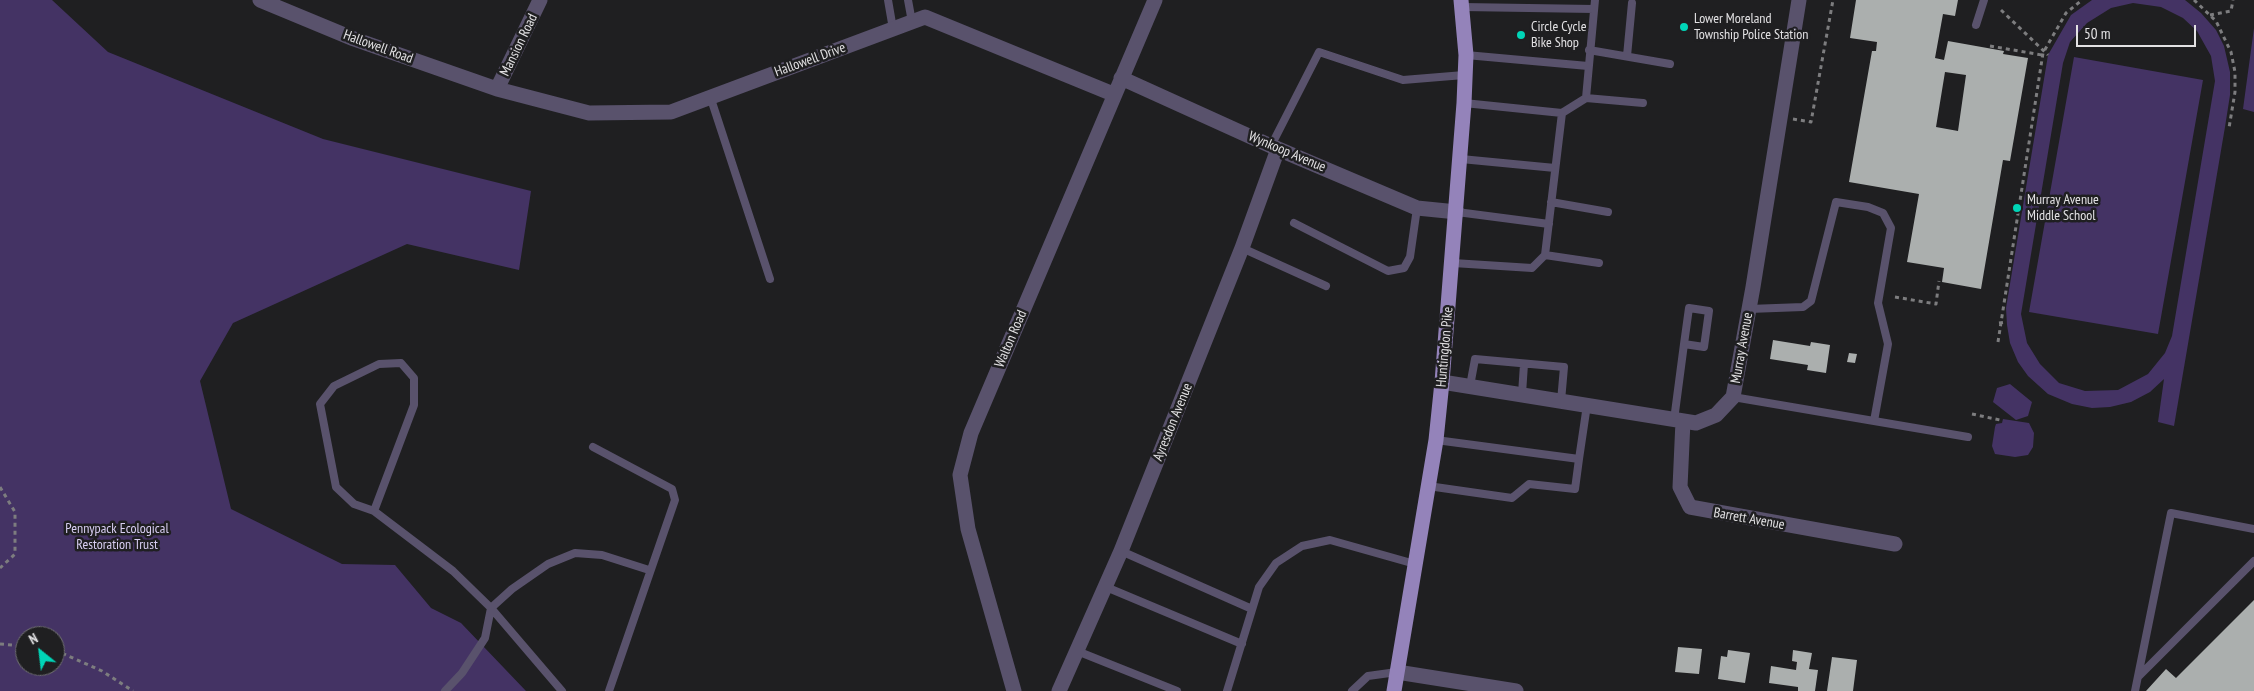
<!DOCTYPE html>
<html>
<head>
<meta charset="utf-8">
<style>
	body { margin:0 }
	#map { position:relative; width:2254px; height:691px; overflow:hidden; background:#1f1f21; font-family:"PT Sans Narrow",sans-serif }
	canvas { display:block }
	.north { position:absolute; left:15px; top:626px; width:50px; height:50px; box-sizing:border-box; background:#1f1f21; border:1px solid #6d6d6f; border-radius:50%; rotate:331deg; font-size:14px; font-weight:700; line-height:20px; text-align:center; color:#e2e1e3 }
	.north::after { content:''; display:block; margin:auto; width:18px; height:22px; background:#00d5b7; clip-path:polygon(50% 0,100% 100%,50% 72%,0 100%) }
	.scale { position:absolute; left:2076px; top:25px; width:120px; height:22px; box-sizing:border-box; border:2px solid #e2e1e3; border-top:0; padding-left:6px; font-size:15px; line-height:18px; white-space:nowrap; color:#e2e1e3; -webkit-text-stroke:4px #1f1f21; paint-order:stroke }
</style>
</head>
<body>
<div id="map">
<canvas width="2254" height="691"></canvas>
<div class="north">N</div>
<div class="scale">50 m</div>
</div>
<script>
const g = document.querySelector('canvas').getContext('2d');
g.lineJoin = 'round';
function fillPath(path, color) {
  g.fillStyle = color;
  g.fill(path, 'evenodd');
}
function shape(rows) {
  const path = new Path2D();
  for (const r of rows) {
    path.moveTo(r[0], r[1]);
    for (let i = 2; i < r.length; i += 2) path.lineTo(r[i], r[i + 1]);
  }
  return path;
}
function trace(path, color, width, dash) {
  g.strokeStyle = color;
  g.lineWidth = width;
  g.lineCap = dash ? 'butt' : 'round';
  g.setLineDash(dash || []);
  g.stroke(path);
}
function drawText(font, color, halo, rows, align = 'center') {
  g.font = font + ' "PT Sans Narrow",sans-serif';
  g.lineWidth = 5;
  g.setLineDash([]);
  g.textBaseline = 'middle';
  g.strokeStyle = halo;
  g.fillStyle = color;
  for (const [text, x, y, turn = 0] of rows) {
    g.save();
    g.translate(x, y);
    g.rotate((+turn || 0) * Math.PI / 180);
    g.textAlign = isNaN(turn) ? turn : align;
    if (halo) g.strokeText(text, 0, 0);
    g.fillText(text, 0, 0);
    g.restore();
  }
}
fillPath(shape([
	[0,0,52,0,108,52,323,139,531,191,519,270,407,244,233,323,200,381,231,509,342,564,395,565,431,608,461,623,526,691,0,691],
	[25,636,55,636,55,666,25,666],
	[2092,0,2185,0,2201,13,2216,30,2224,46,2230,72,2230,95,2225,127,2174,426,2158,422,2164,379,2150,392,2131,402,2110,407,2092,408,2072,404,2048,394,2028,376,2018,362,2010,343,2007,325,2006,308,2048,55,2071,15],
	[2133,3,2161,7,2183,18,2197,31,2211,56,2215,81,2172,336,2165,353,2148,374,2118,390,2085,391,2059,383,2040,364,2027,343,2021,314,2063,63,2070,42,2087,23,2111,8],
	[2254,28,2254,112,2243,109],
	[2074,57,2203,80,2158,334,2029,312],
	[2010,384,2032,402,2028,416,2016,420,1993,402,1997,388],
	[2003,419,2029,423,2034,433,2033,447,2028,455,2015,457,1995,454,1992,446,1995,427,1996,424,2002,423]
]), '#443364');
fillPath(shape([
	[1856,0,1958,0,1955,16,1943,14,1935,58,1944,60,1948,41,2004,51,2003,54,2028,58,2010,161,2003,160,1981,289,1942,282,1944,268,1907,262,1919,194,1849,182,1872,51,1876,51,1877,42,1850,38],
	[1945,72,1966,75,1958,131,1936,127],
	[1773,340,1810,346,1811,342,1830,345,1826,373,1807,370,1808,365,1770,359],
	[1849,353,1857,354,1855,363,1847,362],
	[2254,600,2254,691,2146,691,2166,669,2176,678],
	[1678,647,1702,649,1699,674,1675,672],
	[1728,650,1750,653,1745,683,1718,679,1721,656,1727,657],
	[1793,650,1812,653,1809,669,1818,670,1815,691,1798,691,1798,687,1769,683,1771,666,1796,670,1797,662,1792,661],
	[1832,657,1857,660,1853,691,1827,691]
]), '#abafae');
trace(shape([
	[2194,0,2216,21,2231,52,2235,72,2235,92,2229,128],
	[2001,10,2048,55],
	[2210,15,2231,11,2233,0],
	[1990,46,2042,55],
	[1793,119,1811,122,1833,0],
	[1895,297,1936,304,1939,281],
	[1999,323,2006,322],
	[1998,342,2043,53,2066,13,2082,0],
	[1972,414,2000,420],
	[0,487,15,512,15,554,0,568],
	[0,644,25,646],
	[55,650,102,671,133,691]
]), '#7d7d7f', 3, [4, 4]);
trace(shape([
	[888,0,893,29],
	[908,0,912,22],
	[1462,7,1594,9],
	[1976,25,1984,0],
	[1589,50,1670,64],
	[1466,55,1588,66],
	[1627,56,1632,3],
	[710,96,770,279],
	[1586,98,1595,0],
	[1464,103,1562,113,1586,98,1643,103],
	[1271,146,1319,52,1403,80,1464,75],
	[1461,159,1555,168],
	[1551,202,1608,212],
	[1457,212,1549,224],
	[1294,223,1388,271,1404,268,1410,257,1417,208],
	[1242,248,1326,286],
	[1545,255,1599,263],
	[1453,263,1532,268,1545,255,1562,113],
	[1749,309,1803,307,1811,301,1836,202,1868,207,1883,213,1891,228,1878,303,1888,344,1874,421],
	[1470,386,1475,359,1564,367,1561,401],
	[1522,394,1524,364],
	[1733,397,1968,437],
	[1674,420,1684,344,1704,347,1709,311,1689,308,1684,344],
	[1436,440,1579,459,1587,405],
	[593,447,672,489,675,500,609,691],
	[1428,486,1512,498,1529,484,1575,489,1579,459],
	[374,511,414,405,414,378,401,363,379,364,334,386,320,404,336,487,354,504,374,511,453,571,491,608,562,691],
	[1121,551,1252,609],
	[1106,587,1242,644],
	[1077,651,1177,691],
	[2139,676,2254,561],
	[445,691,462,673,485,638,491,608,512,589,548,564,575,553,602,555,649,570],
	[1227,691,1259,587,1276,563,1302,546,1330,540,1415,564],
	[1352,691,1368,676,1397,672],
	[2135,691,2171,513,2254,529]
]), '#59526c', 8);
trace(shape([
	[260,0,354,39,497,89,589,113,671,112,925,17,1113,94],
	[1121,78,1271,146,1417,208,1457,212],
	[497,89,540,0],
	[1442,382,1696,423,1716,415,1733,397,1753,287,1799,0],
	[1683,421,1680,487,1690,507,1895,544],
	[1397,672,1516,691],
	[1014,691,968,529,960,475,971,433,1155,0],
	[1059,691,1121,551,1242,248,1278,149]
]), '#59526c', 15);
trace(shape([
	[1394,691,1436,440,1442,382,1464,103,1466,55,1461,0]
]), '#9483ba', 15);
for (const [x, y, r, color] of [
	[1684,27,5,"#00d5b7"],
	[1521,35,5,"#00d5b7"],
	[2017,208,5,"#00d5b7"]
]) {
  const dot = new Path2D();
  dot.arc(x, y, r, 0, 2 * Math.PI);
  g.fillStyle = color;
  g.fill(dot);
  trace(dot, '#1f1f21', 2);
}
drawText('14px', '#e2e1e3', '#1f1f21', [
	["Lower Moreland",1694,19],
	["Township Police Station",1694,35],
	["Circle Cycle",1531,27],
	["Bike Shop",1531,43],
	["Murray Avenue",2027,200],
	["Middle School",2027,216]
], 'left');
drawText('14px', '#e2e1e3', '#1f1f21', [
	["Mansion Road",519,45,-64],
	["Hallowell Road",378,47,20],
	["Hallowell Drive",810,60,-20],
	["Wynkoop Avenue",1287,152,23],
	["Walton Road",1011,339,-67],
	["Huntingdon Pike",1445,347,-85],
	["Murray Avenue",1742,348,-80],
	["Ayresdon Avenue",1173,422,-68],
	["Barrett Avenue",1749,519,10]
]);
drawText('14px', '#d8cef2', '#1f1f21', [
	["Pennypack Ecological",117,529],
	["Restoration Trust",117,545]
]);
</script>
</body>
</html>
